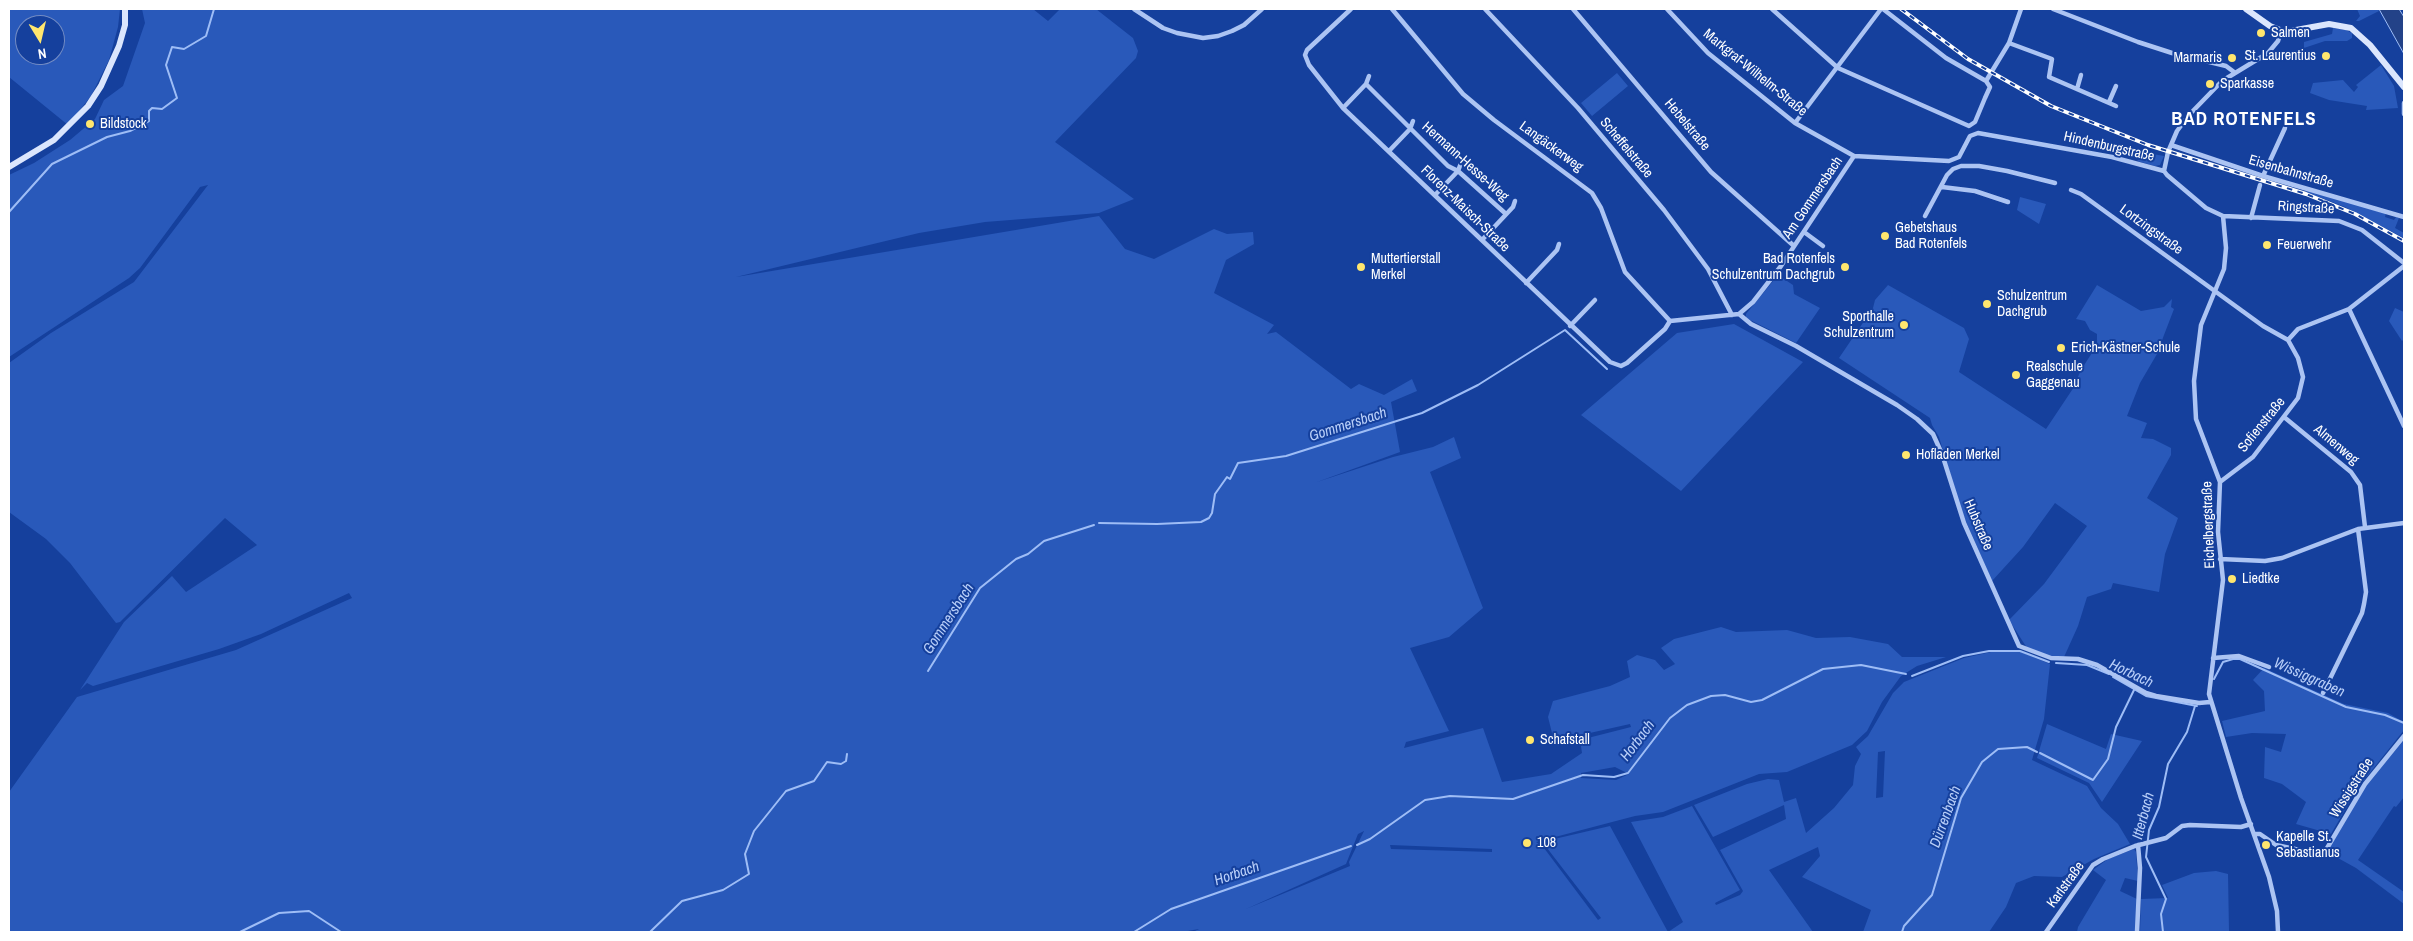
<!DOCTYPE html>
<html>
<head>
<meta charset="utf-8">
<style>
	body { margin:0 }
	#map { position:relative; width:2413px; height:941px; overflow:hidden; background:#15409d; font-family:"Archivo Narrow",sans-serif }
	canvas { display:block }
	.frame { position:absolute; inset:0; border:10px solid #fff; pointer-events:none }
	.north { position:absolute; left:15px; top:15px; width:50px; height:50px; box-sizing:border-box; background:#15409d; border:1px solid #738cc4; border-radius:50%; rotate:171deg; font-size:14px; font-weight:700; line-height:20px; text-align:center; color:#fff }
	.north::after { content:''; display:block; margin:auto; width:18px; height:22px; background:#ffe66e; clip-path:polygon(50% 0,100% 100%,50% 72%,0 100%) }
</style>
</head>
<body>
<div id="map">
<canvas width="2413" height="941"></canvas>
<div class="frame"></div>
<div class="north">N</div>
</div>
<script>
const g = document.querySelector('canvas').getContext('2d');
g.lineJoin = 'round';
function fillPath(path, color) {
  g.fillStyle = color;
  g.fill(path, 'evenodd');
}
function shape(rows) {
  const path = new Path2D();
  for (const r of rows) {
    path.moveTo(r[0], r[1]);
    for (let i = 2; i < r.length; i += 2) path.lineTo(r[i], r[i + 1]);
  }
  return path;
}
function trace(path, color, width, dash) {
  g.strokeStyle = color;
  g.lineWidth = width;
  g.lineCap = dash ? 'butt' : 'round';
  g.setLineDash(dash || []);
  g.stroke(path);
}
function drawText(font, color, halo, rows, align = 'center') {
  g.font = font + ' "Archivo Narrow",sans-serif';
  g.lineWidth = 4;
  g.setLineDash([]);
  g.textBaseline = 'middle';
  g.strokeStyle = halo;
  g.fillStyle = color;
  for (const [text, x, y, turn = 0] of rows) {
    g.save();
    g.translate(x, y);
    g.rotate((+turn || 0) * Math.PI / 180);
    g.textAlign = isNaN(turn) ? turn : align;
    if (halo) g.strokeText(text, 0, 0);
    g.fillText(text, 0, 0);
    g.restore();
  }
}
fillPath(shape([
	[9,9,120,9,118,27,109,60,91,96,68,125,9,77],
	[25,25,55,25,55,55,25,55],
	[142,9,205,9,204,13,205,9,1033,9,1048,21,1060,9,1096,9,1133,38,1138,51,1136,58,1055,142,1134,199,1099,213,985,222,919,233,736,277,1099,216,1125,249,1154,259,1214,229,1227,234,1253,232,1254,244,1226,260,1214,293,1274,325,1267,334,1276,332,1351,389,1359,384,1384,395,1412,379,1417,391,1391,402,1400,452,1317,482,1393,457,1433,447,1454,437,1461,458,1430,472,1483,608,1449,637,1410,648,1449,731,1406,742,1404,748,1483,728,1502,782,1551,774,1582,753,1580,740,1631,727,1630,724,1554,741,1548,717,1553,701,1610,686,1630,677,1627,661,1637,655,1655,660,1664,670,1675,664,1661,648,1674,639,1721,627,1736,632,1787,630,1816,638,1850,637,1888,644,1902,657,1946,657,1917,666,1901,676,1882,702,1867,731,1852,745,1787,772,1759,774,1663,812,1635,816,1536,842,1544,848,1598,920,1601,918,1547,848,1547,843,1550,840,1610,826,1668,932,1683,922,1631,822,1663,817,1692,806,1740,890,1715,903,1716,905,1740,895,1743,891,1720,850,1786,819,1784,805,1713,837,1694,805,1747,784,1768,779,1779,780,1784,802,1796,798,1806,833,1834,808,1853,785,1855,766,1861,754,1856,747,1868,736,1893,693,1904,682,1964,658,1991,652,2008,650,2021,652,2050,664,2044,719,2032,760,2087,786,2101,808,2118,824,2130,844,2094,859,2062,877,2034,876,2016,883,2006,907,1989,932,1863,932,1871,910,1802,877,1820,856,1818,847,1769,870,1813,932,1193,932,1199,929,1182,932,9,932,9,792,77,697,236,650,352,598,349,593,261,634,219,649,93,686,87,683,80,690,124,622,172,576,186,592,257,545,225,518,120,622,116,623,70,563,46,539,9,512,9,363,51,333,134,282,208,185,200,187,140,268,129,278,9,357,9,175,34,163,70,140,95,119,104,100,123,86,145,23],
	[1885,751,1883,797,1876,798,1878,752],
	[1615,767,1629,774,1616,780,1581,778,1581,773],
	[1364,831,1349,862,1350,866,1246,909,1346,864,1358,834],
	[1390,845,1492,849,1492,852,1391,849],
	[2357,9,2378,9,2379,11,2359,21,2356,21,2360,16],
	[2333,28,2346,30,2352,33,2352,38,2347,41,2325,41,2304,48,2304,42,2332,34],
	[2381,65,2394,86,2398,108,2366,110,2367,106,2329,100,2310,93,2313,83,2343,80,2354,92,2358,87,2356,85],
	[1617,73,1628,86,1592,116,1581,103],
	[2147,153,2164,156,2160,165,2155,166,2137,161],
	[2307,190,2386,213,2385,217,2394,220,2396,217,2399,218,2395,228,2404,233,2404,238,2345,207,2306,192],
	[2020,197,2046,204,2039,224,2017,210],
	[1778,275,1793,285,1794,294,1820,308,1796,343,1746,318,1746,314],
	[1888,285,1964,328,1969,339,1959,372,2046,429,2078,381,2077,379,2081,370,2097,345,2097,334,2090,330,2085,321,2076,319,2097,285,2141,311,2164,307,2172,299,2171,307,2174,309,2164,335,2157,354,2140,383,2127,416,2147,423,2141,438,2153,439,2171,448,2171,455,2147,498,2178,518,2165,554,2159,592,2113,583,2111,589,2087,597,2078,626,2064,657,2045,656,2027,648,2009,620,2044,584,2087,526,2055,503,2023,547,1992,581,1961,510,1939,437,1932,425,1930,418,1839,358,1873,308,1875,300],
	[2395,308,2404,312,2404,339,2402,341,2389,321],
	[1734,324,1803,362,1681,491,1581,415,1677,333],
	[2264,668,2344,704,2388,713,2404,722,2404,730,2357,789,2331,834,2296,824,2306,802,2282,784,2264,778,2265,747,2281,752,2286,734,2252,733,2226,737,2222,721,2265,711,2264,691,2253,680],
	[2047,724,2106,749,2111,734,2142,741,2102,802,2089,783,2037,758],
	[2404,740,2404,797,2396,807,2394,806,2358,860,2404,892,2404,904,2356,868,2327,852,2365,786],
	[2134,849,2136,852,2138,881,2125,878,2120,891,2137,899,2136,932,2077,932,2078,927,2106,880,2093,870,2108,859],
	[2216,871,2228,874,2229,932,2140,932,2141,899,2168,898,2162,885,2194,873]
]), '#2959ba');
const water = shape([
	[2379,9,2399,9,2404,17,2404,54,2379,9]
]);
fillPath(water, '#234288');
trace(water, '#9ebdf6', 1);
trace(shape([
	[9,212,52,164,107,137,130,131,149,121,149,111,152,108,162,109,177,98,166,65,172,47,184,49,206,36,214,9],
	[1099,523,1157,524,1201,522,1209,518,1212,513,1215,494,1227,477,1230,479,1238,463,1286,456,1422,413,1478,385,1565,330,1607,369],
	[2056,663,2087,665,2109,674],
	[928,671,980,588,1016,559,1028,554,1044,541,1094,525],
	[1912,676,1963,656,1989,651,2020,651,2049,662],
	[2113,677,2146,696,2197,706],
	[2214,679,2223,662,2233,659,2240,659,2346,707,2385,715,2404,723],
	[2040,753,2093,780,2108,759,2116,727,2134,690],
	[1357,845,1370,839,1425,800,1450,796,1513,799,1583,775,1614,777,1628,773,1670,718,1687,705,1711,696,1725,695,1751,702,1762,700,1823,669,1861,665,1906,674],
	[240,932,279,913,309,911,341,932],
	[650,932,682,901,723,890,749,874,745,854,754,831,786,791,814,781,827,762,841,764,846,761,847,754],
	[1134,932,1171,909,1351,846],
	[1902,932,1904,926,1932,895,1961,798,1982,762,1998,749,2027,747,2037,752],
	[2163,932,2161,914,2166,899,2146,857,2149,830,2159,807,2168,764,2187,732,2195,706]
]), '#9ebdf6', 2);
trace(shape([
	[1134,9,1163,28,1177,33,1203,38,1218,36,1232,31,1244,25,1262,9],
	[1351,9,1307,50,1305,55,1309,65,1343,108,1610,362,1621,366,1627,363,1665,329,1670,321],
	[1392,9,1463,94,1494,120,1592,193,1601,208,1625,272,1670,321],
	[1485,9,1578,108,1664,210,1708,269,1732,315],
	[1573,9,1711,172,1794,246],
	[1667,9,1708,53,1795,123,1854,156,1949,161,1959,157,1970,136,1978,133,2112,157,2164,171],
	[1772,9,1838,68,1969,126,1975,122,1985,98,1990,87,1986,81,2009,43,2021,9],
	[1883,9,1946,58,1986,81],
	[2053,9,2138,42,2172,53,2226,66,2234,72],
	[2009,43,2052,59,2049,77,2116,106],
	[1366,84,1448,166,1458,171,1506,214],
	[2077,89,2081,75],
	[2109,102,2116,86],
	[2404,103,2404,114],
	[1343,108,1366,84,1369,76],
	[1795,123,1881,9],
	[2171,145,2263,176,2404,217],
	[1389,151,1410,129,1413,121],
	[2164,171,2167,175,2206,208,2223,216,2339,221,2362,230,2404,263],
	[2164,171,2168,152,2177,131,2189,115,2222,81,2268,53,2278,41,2281,31],
	[2263,176,2285,128],
	[1942,187,1975,191,2008,202],
	[2071,190,2081,194,2263,326,2288,340,2298,358,2303,377,2298,398,2253,457,2220,482],
	[1435,195,1458,171,1461,163],
	[1925,216,1947,175,1953,169,1961,166,1979,166,2007,171,2055,183],
	[2223,216,2226,248,2224,269,2201,325,2194,381,2196,419,2220,482,2218,532,2223,580,2209,694,2241,798,2269,877,2277,911,2278,932],
	[2251,218,2260,185],
	[1804,232,1823,246],
	[1482,240,1513,207,1515,201],
	[1526,283,1557,250,1559,244],
	[2349,309,2404,426],
	[1739,314,1751,324,1796,346,1897,405,1917,419,1933,434,1942,454,1964,523,2019,646,2051,658,2078,659,2097,665,2146,693,2156,696,2199,703,2210,702],
	[1670,321,1739,314,1753,302,1781,266,1854,156],
	[1570,326,1595,300],
	[2288,340,2298,329,2349,309,2404,266],
	[2284,417,2351,472,2360,485,2365,527],
	[2220,559,2265,561,2282,558,2358,529,2404,523],
	[2213,658,2239,656,2269,667],
	[2323,693,2362,613,2364,604,2366,592,2358,529],
	[2255,834,2260,834,2276,845,2323,855,2365,784,2404,736],
	[2046,932,2093,865,2103,859,2135,846,2166,838,2182,826,2190,825,2241,827,2251,824],
	[2137,932,2140,868,2138,845]
]), '#acc4f3', 4.5);
trace(shape([
	[2246,9,2270,26,2285,32,2329,24,2351,28,2370,45,2404,87],
	[9,167,54,140,88,106,101,86,119,46,125,25,125,9]
]), '#dbe6fd', 6);
const rail = shape([
	[1901,9,1968,59,2051,106,2148,145,2306,194,2355,214,2404,241]
]);
trace(rail, '#fff', 4);
trace(rail, '#15409d', 2, [5.5]);
for (const [x, y, r, color] of [
	[2261,33,5,"#ffe66e"],
	[2326,56,5,"#ffe66e"],
	[2232,58,5,"#ffe66e"],
	[2210,84,5,"#ffe66e"],
	[90,124,5,"#ffe66e"],
	[1885,236,5,"#ffe66e"],
	[2267,245,5,"#ffe66e"],
	[1361,267,5,"#ffe66e"],
	[1845,267,5,"#ffe66e"],
	[1987,304,5,"#ffe66e"],
	[1904,325,5,"#ffe66e"],
	[2061,348,5,"#ffe66e"],
	[2016,375,5,"#ffe66e"],
	[1906,455,5,"#ffe66e"],
	[2232,579,5,"#ffe66e"],
	[1530,740,5,"#ffe66e"],
	[1527,843,5,"#ffe66e"],
	[2266,845,5,"#ffe66e"]
]) {
  const dot = new Path2D();
  dot.arc(x, y, r, 0, 2 * Math.PI);
  g.fillStyle = color;
  g.fill(dot);
  trace(dot, '#15409d', 2);
}
drawText('14px', '#fff', '#15409d', [
	["Salmen",2271,33],
	["St. Laurentius",2316,56,"right"],
	["Marmaris",2222,58,"right"],
	["Sparkasse",2220,84],
	["Bildstock",100,124],
	["Gebetshaus",1895,228],
	["Bad Rotenfels",1895,244],
	["Feuerwehr",2277,245],
	["Muttertierstall",1371,259],
	["Merkel",1371,275],
	["Bad Rotenfels",1835,259,"right"],
	["Schulzentrum Dachgrub",1835,275,"right"],
	["Schulzentrum",1997,296],
	["Dachgrub",1997,312],
	["Sporthalle",1894,317,"right"],
	["Schulzentrum",1894,333,"right"],
	["Erich-Kästner-Schule",2071,348],
	["Realschule",2026,367],
	["Gaggenau",2026,383],
	["Hofladen Merkel",1916,455],
	["Liedtke",2242,579],
	["Schafstall",1540,740],
	["Kapelle St.",2276,837],
	["Sebastianus",2276,853],
	["108",1537,843]
], 'left');
drawText('14px', '#fff', '#15409d', [
	["Markgraf-Wilhelm-Straße",1755,73,39],
	["Hebelstraße",1687,125,50],
	["Langäckerweg",1551,147,36],
	["Hindenburgstraße",2109,147,13],
	["Scheffelstraße",1626,148,50],
	["Hermann-Hesse-Weg",1465,162,42],
	["Eisenbahnstraße",2291,172,16],
	["Am Gommersbach",1813,198,-56],
	["Ringstraße",2306,208,3],
	["Florenz-Maisch-Straße",1465,209,44],
	["Lortzingstraße",2151,230,36],
	["Sofienstraße",2262,425,-51],
	["Almenweg",2336,445,40],
	["Hubstraße",1978,525,67],
	["Eichelbergstraße",2209,525,-92],
	["Wissigstraße",2352,788,-57],
	["Karlstraße",2066,885,-54]
]);
drawText('italic 15px', '#b9cff9', '#15409d', [
	["Gommersbach",1348,425,-18],
	["Gommersbach",949,619,-57],
	["Horbach",2131,674,26],
	["Wissiggraben",2309,678,24],
	["Horbach",1638,741,-53],
	["Itterbach",2144,816,-75],
	["Dürrenbach",1946,817,-70],
	["Horbach",1237,874,-19]
]);
g.letterSpacing = '1px';
drawText('bold 19px', '#fff', '#15409d', [
	["BAD ROTENFELS",2244,120]
]);
g.letterSpacing = '0px';
</script>
</body>
</html>
